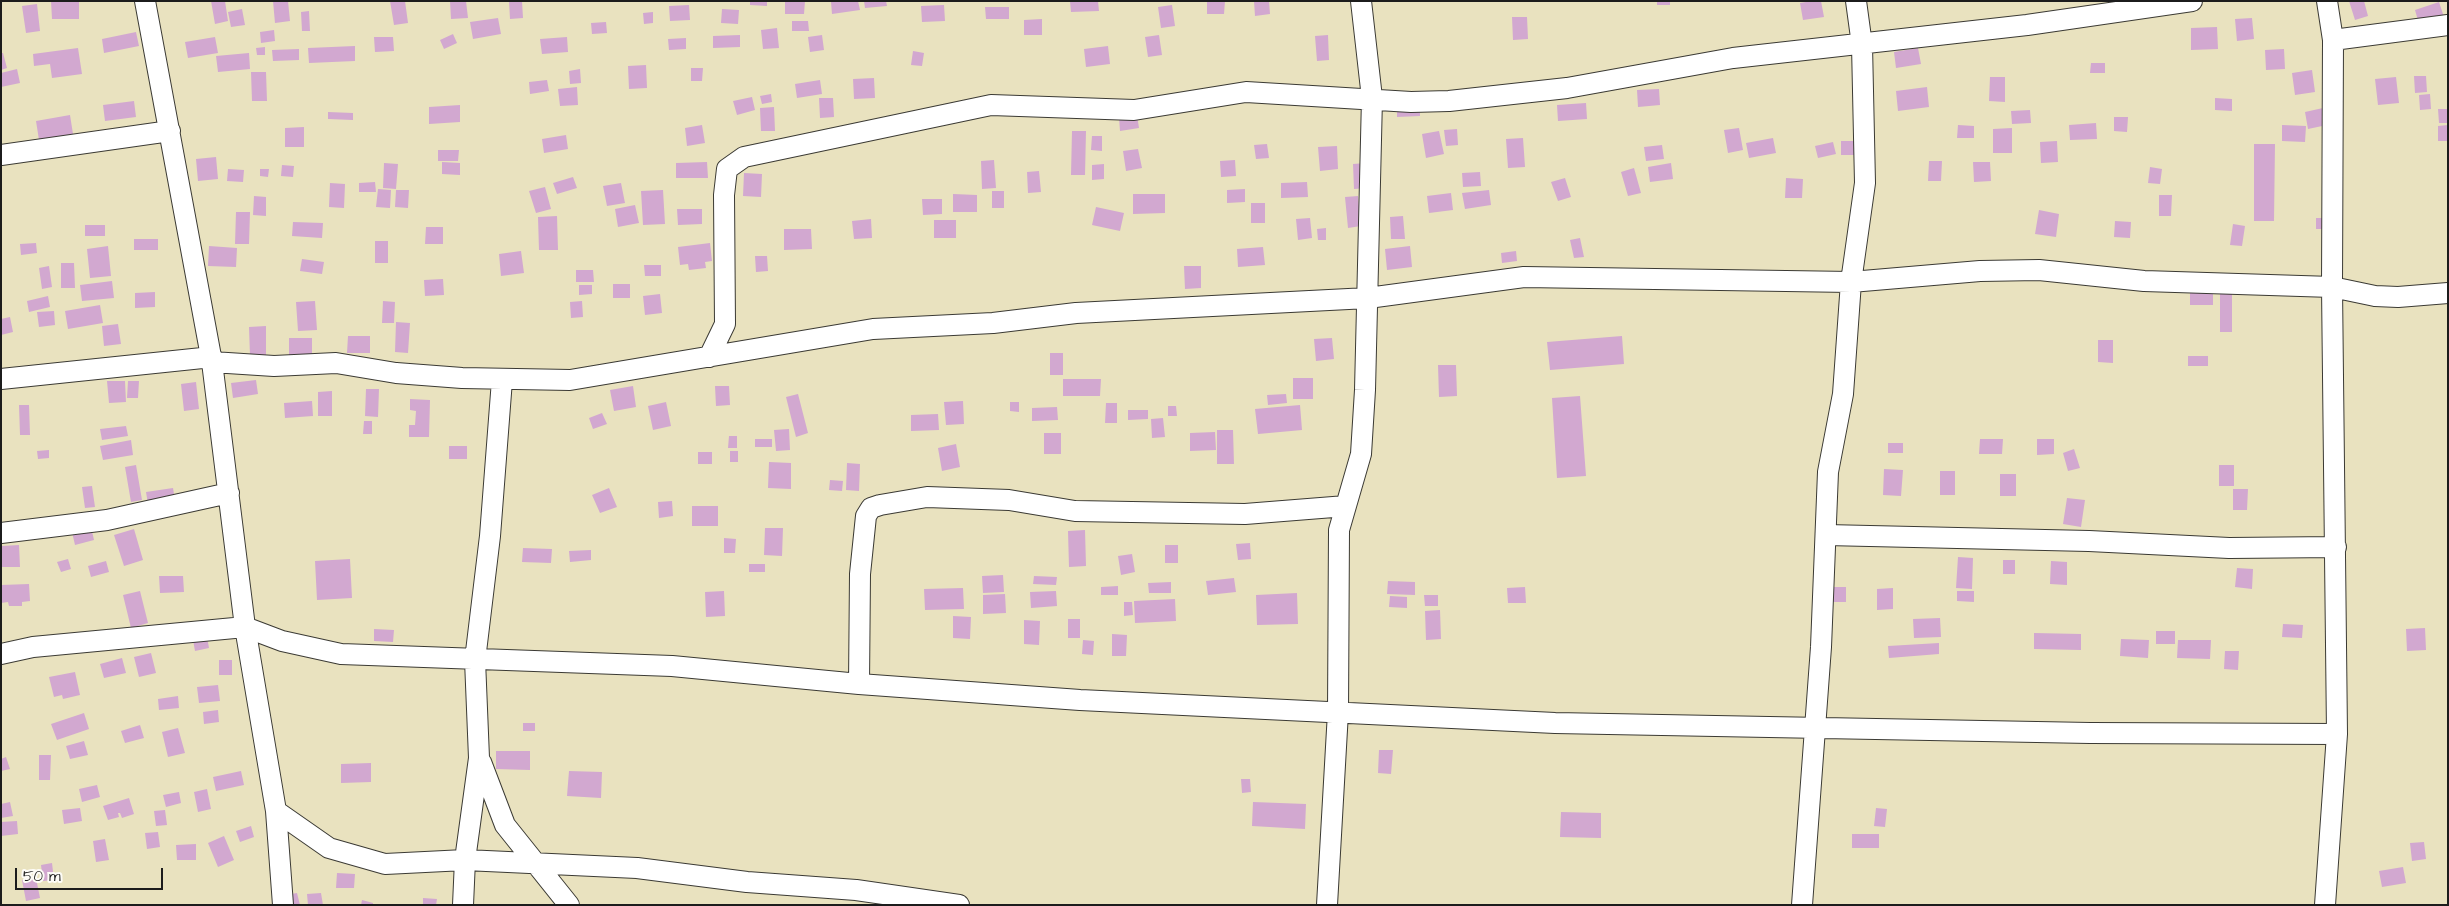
<!DOCTYPE html>
<html>
<head>
<meta charset="utf-8">
<style>
	body { margin:0 }
	#map { position:relative; width:2449px; height:906px; overflow:hidden; background:#e9e2bf; font-family:"Architects Daughter",sans-serif }
	canvas { display:block }
	.frame { position:absolute; inset:0; border:2px solid #1c1c1c; pointer-events:none }
	.scale { position:absolute; left:15px; top:868px; width:148px; height:22px; box-sizing:border-box; border:2px solid #1c1c1c; border-top:0; padding-left:6px; font-size:15px; line-height:18px; white-space:nowrap; color:#1c1c1c; -webkit-text-stroke:4px #fdfcf7; paint-order:stroke }
</style>
</head>
<body>
<div id="map">
<canvas width="2449" height="906"></canvas>
<div class="frame"></div>
<div class="scale">50 m</div>
</div>
<script>
const g = document.querySelector('canvas').getContext('2d');
g.lineJoin = 'round';
function fillPath(path, color) {
  g.fillStyle = color;
  g.fill(path, 'evenodd');
}
function shape(rows) {
  const path = new Path2D();
  for (const r of rows) {
    path.moveTo(r[0], r[1]);
    for (let i = 2; i < r.length; i += 2) path.lineTo(r[i], r[i + 1]);
  }
  return path;
}
function trace(path, color, width, dash) {
  g.strokeStyle = color;
  g.lineWidth = width;
  g.lineCap = dash ? 'butt' : 'round';
  g.setLineDash(dash || []);
  g.stroke(path);
}
fillPath(shape([
	[51,1,79,1,79,19,52,19],
	[211,1,225,1,228,21,215,24],
	[273,1,288,1,290,21,275,23],
	[390,1,405,1,408,23,394,25],
	[450,1,466,1,468,18,451,19],
	[509,1,522,1,523,18,510,19],
	[750,1,767,1,767,6,750,5],
	[785,1,805,1,804,14,785,14],
	[858,1,860,10,832,14,831,2],
	[864,1,886,1,887,6,865,8],
	[1070,1,1098,1,1099,11,1071,12],
	[1207,1,1225,1,1224,14,1207,14],
	[1254,1,1269,1,1270,14,1255,16],
	[1657,1,1670,1,1670,5,1657,5],
	[1812,1,1821,1,1824,17,1803,20,1800,3],
	[2349,1,2364,1,2368,16,2355,20],
	[2439,2,2444,17,2419,24,2415,10],
	[37,4,40,31,26,33,22,6],
	[689,5,690,20,670,21,669,6],
	[944,5,945,21,922,22,921,6],
	[1172,5,1175,26,1161,28,1158,7],
	[985,7,1009,7,1009,19,986,19],
	[242,9,245,25,231,27,228,12],
	[722,9,739,10,738,24,721,23],
	[309,11,310,31,302,31,301,12],
	[653,12,653,23,644,24,643,13],
	[1512,17,1527,17,1528,39,1513,40],
	[498,18,501,34,473,39,470,22],
	[2252,18,2254,39,2237,41,2235,19],
	[1042,19,1042,35,1024,35,1024,20],
	[792,21,808,21,809,31,792,31],
	[606,22,607,33,592,34,591,23],
	[2217,27,2218,49,2191,50,2191,28],
	[777,28,779,48,763,49,761,30],
	[274,30,275,41,261,43,260,32],
	[136,32,139,46,104,53,102,39],
	[453,34,457,43,444,49,440,40],
	[740,35,740,47,713,48,713,36],
	[822,35,824,50,810,52,808,37],
	[1159,35,1162,55,1148,57,1145,37],
	[1328,35,1329,60,1317,61,1315,36],
	[215,37,218,53,188,58,185,42],
	[374,37,393,37,394,51,375,52],
	[567,37,568,52,542,54,540,39],
	[686,38,686,49,669,50,668,39],
	[355,46,355,61,309,63,308,48],
	[1108,46,1110,64,1086,67,1084,49],
	[265,47,265,55,257,55,256,48],
	[78,48,82,74,52,78,50,64,34,66,33,54],
	[1918,48,1921,64,1896,68,1894,52],
	[299,49,299,60,273,61,272,50],
	[2284,49,2285,69,2266,70,2265,50],
	[913,51,924,53,922,66,911,65],
	[1,53,3,53,7,68,1,70],
	[249,53,250,69,218,72,216,56],
	[2091,63,2105,63,2105,73,2090,73],
	[646,65,647,88,629,89,628,66],
	[691,68,703,68,702,81,691,81],
	[17,69,20,83,1,87,1,73],
	[580,69,581,83,570,84,569,71],
	[2312,70,2315,92,2295,95,2292,73],
	[251,72,266,72,267,101,252,101],
	[2414,76,2426,76,2427,92,2415,93],
	[1990,77,2005,77,2005,102,1989,101],
	[2396,77,2399,103,2378,105,2375,79],
	[874,78,875,98,854,99,853,79],
	[547,80,549,91,530,94,529,82],
	[820,80,822,94,797,98,795,84],
	[577,87,578,105,560,106,558,89],
	[1927,87,1929,107,1898,111,1896,91],
	[1659,89,1660,105,1638,107,1637,90],
	[771,94,772,102,762,104,760,96],
	[2430,94,2431,109,2420,110,2419,95],
	[752,97,755,110,737,115,733,101],
	[819,98,833,98,834,117,820,118],
	[2215,98,2232,99,2232,111,2215,110],
	[134,101,136,117,105,121,103,105],
	[1586,103,1587,119,1558,121,1557,105],
	[1420,104,1420,116,1397,117,1397,105],
	[460,105,460,122,429,124,429,107],
	[774,107,775,131,761,131,760,108],
	[2323,108,2327,125,2308,129,2305,112],
	[2438,109,2448,109,2448,123,2439,123],
	[2030,110,2031,123,2012,124,2011,111],
	[328,112,353,113,353,120,328,119],
	[70,115,73,134,39,140,36,121],
	[1137,115,1139,128,1120,131,1119,118],
	[2114,117,2128,117,2127,132,2114,131],
	[2096,123,2097,139,2070,140,2069,125],
	[702,125,705,143,687,146,685,128],
	[1958,125,1974,126,1974,138,1957,138],
	[2282,125,2306,126,2305,142,2282,141],
	[2448,125,2448,141,2438,141,2438,126],
	[304,127,304,147,285,147,285,128],
	[1739,128,1743,150,1728,153,1724,130],
	[2012,128,2012,153,1993,153,1993,129],
	[1457,129,1458,145,1446,146,1444,130],
	[1072,131,1086,131,1085,175,1071,175],
	[1439,131,1444,154,1426,158,1422,134],
	[566,135,568,149,544,153,542,139],
	[1092,136,1102,136,1102,151,1091,150],
	[1523,138,1525,167,1508,168,1506,139],
	[1773,138,1776,153,1749,158,1746,143],
	[1841,141,1856,141,1856,155,1841,155],
	[2057,141,2058,162,2041,163,2040,142],
	[1833,142,1836,154,1818,158,1815,146],
	[1267,144,1269,158,1256,159,1254,145],
	[2254,144,2275,144,2274,221,2254,221],
	[1662,145,1664,159,1646,161,1644,147],
	[1337,146,1338,169,1320,171,1318,147],
	[1138,149,1142,168,1126,171,1123,151],
	[438,150,459,150,458,161,438,161],
	[216,157,218,179,198,181,196,159],
	[994,160,996,188,982,189,981,161],
	[1235,160,1236,176,1221,177,1220,161],
	[1929,161,1942,161,1941,181,1928,181],
	[442,162,460,163,460,175,442,174],
	[707,162,708,178,676,178,676,163],
	[1973,162,1990,162,1991,181,1974,182],
	[384,163,398,164,396,189,383,188],
	[1366,163,1367,188,1354,189,1353,164],
	[1671,163,1673,179,1650,182,1648,167],
	[1104,164,1104,179,1092,180,1092,165],
	[282,165,294,166,293,177,281,176],
	[2150,167,2162,169,2160,184,2148,183],
	[1634,168,1641,193,1628,196,1621,172],
	[228,169,244,170,243,182,227,181],
	[260,169,269,169,268,177,260,176],
	[1039,171,1041,192,1028,193,1027,172],
	[1480,172,1481,186,1463,187,1462,173],
	[744,173,762,174,761,197,743,196],
	[573,177,577,188,557,194,553,183],
	[1565,178,1571,197,1558,201,1551,182],
	[1786,178,1803,179,1802,198,1785,198],
	[375,182,376,192,359,192,359,183],
	[1307,182,1308,197,1281,198,1281,183],
	[330,183,345,184,344,208,329,207],
	[621,183,625,203,607,206,603,186],
	[545,187,551,209,536,213,529,191],
	[378,189,391,190,390,208,376,207],
	[1245,189,1245,202,1227,203,1227,190],
	[396,190,409,190,408,208,395,207],
	[663,190,665,224,643,225,641,191],
	[1489,190,1491,205,1465,209,1462,193],
	[992,191,1004,191,1004,208,992,208],
	[1451,193,1453,210,1429,213,1427,196],
	[953,194,977,195,977,212,953,212],
	[1133,194,1165,194,1165,213,1133,214],
	[2159,195,2172,195,2171,216,2159,216],
	[254,196,266,197,266,216,253,215],
	[1358,196,1361,226,1348,228,1345,197],
	[922,199,942,199,942,214,923,215],
	[1251,203,1265,203,1265,223,1251,223],
	[635,205,639,223,618,227,615,209],
	[1096,207,1124,213,1120,231,1092,225],
	[677,209,702,209,702,224,678,225],
	[2039,210,2059,214,2056,237,2035,234],
	[236,212,250,212,249,244,235,244],
	[557,216,558,250,539,250,538,217],
	[1403,216,1405,239,1391,239,1390,217],
	[1310,218,1312,238,1298,240,1296,219],
	[2316,218,2324,218,2324,229,2316,229],
	[871,219,872,238,854,239,852,221],
	[934,220,956,220,956,238,934,238],
	[2115,221,2131,222,2130,238,2114,237],
	[293,222,323,223,322,238,292,236],
	[2233,224,2245,226,2242,246,2230,245],
	[85,225,105,225,105,236,85,236],
	[426,227,443,227,443,244,425,244],
	[1326,228,1326,240,1318,240,1317,229],
	[784,229,811,229,812,249,784,250],
	[1580,238,1584,257,1574,258,1570,240],
	[134,239,158,239,158,250,134,250],
	[375,241,388,241,388,263,375,263],
	[36,243,37,253,21,255,20,244],
	[710,243,712,261,705,262,706,268,689,270,688,264,680,265,678,247],
	[108,246,111,276,90,278,87,249],
	[209,246,237,248,236,267,208,266],
	[1410,246,1412,267,1387,270,1385,249],
	[1263,247,1265,265,1238,267,1237,249],
	[521,251,524,273,501,276,499,254],
	[1516,251,1517,261,1502,263,1501,253],
	[755,256,767,256,768,271,756,272],
	[302,259,324,262,322,274,300,271],
	[61,263,74,263,75,288,61,288],
	[644,265,661,265,661,276,645,276],
	[49,266,52,287,42,289,39,268],
	[1184,266,1201,266,1201,288,1185,289],
	[576,270,593,270,594,282,576,282],
	[443,279,444,295,425,296,424,280],
	[112,281,114,298,82,301,80,285],
	[613,284,630,284,630,298,613,298],
	[579,285,592,285,592,294,579,295],
	[2220,288,2232,288,2232,332,2220,332],
	[2190,290,2213,290,2213,305,2190,305],
	[155,292,155,307,135,308,135,293],
	[660,294,662,313,645,315,643,296],
	[48,296,50,307,29,312,27,301],
	[315,301,317,330,298,331,296,302],
	[383,301,395,302,394,323,382,323],
	[582,301,583,317,571,318,570,302],
	[100,305,103,323,68,329,65,311],
	[54,311,55,325,39,327,37,312],
	[10,317,13,332,1,335,1,319],
	[396,322,410,323,408,353,395,352],
	[118,324,121,344,104,346,102,326],
	[266,326,266,356,250,356,249,327],
	[348,336,370,336,370,353,347,353],
	[1622,336,1624,364,1550,370,1547,342],
	[289,338,312,338,312,356,289,356],
	[1332,338,1334,359,1316,361,1314,339],
	[2098,340,2113,340,2113,363,2098,362],
	[1050,353,1063,353,1063,375,1050,375],
	[2188,356,2208,356,2208,366,2188,366],
	[1438,365,1456,365,1457,396,1439,397],
	[1293,378,1313,378,1313,399,1293,399],
	[1063,379,1101,379,1100,396,1063,396],
	[256,380,258,394,233,398,231,383],
	[107,381,125,381,126,402,109,403],
	[128,381,139,381,138,398,127,398],
	[196,382,199,409,184,411,181,384],
	[633,386,636,407,614,411,610,390],
	[715,386,729,386,730,405,716,406],
	[366,389,379,389,378,417,365,416],
	[332,391,332,416,318,416,318,392],
	[798,394,808,433,796,437,786,397],
	[1286,394,1287,403,1268,405,1267,395],
	[1580,396,1586,476,1557,478,1552,398],
	[410,399,430,400,429,437,409,437,409,425,415,425,416,411,410,410],
	[312,401,313,416,285,418,284,403],
	[963,401,964,424,946,425,944,402],
	[666,402,671,426,653,430,648,406],
	[1010,402,1019,402,1019,412,1010,411],
	[1106,403,1117,403,1117,423,1105,423],
	[19,405,29,405,30,435,20,435],
	[1300,405,1302,430,1258,434,1255,409],
	[1168,406,1176,406,1177,416,1168,416],
	[1057,407,1058,420,1032,421,1032,408],
	[1128,410,1148,410,1148,419,1128,420],
	[602,413,607,424,593,429,589,418],
	[938,414,939,430,911,431,911,415],
	[1163,418,1165,437,1152,438,1151,419],
	[364,421,372,421,372,434,363,434],
	[126,426,128,436,102,440,100,429],
	[789,429,790,450,776,451,774,430],
	[1217,430,1233,430,1234,464,1217,464],
	[1215,432,1216,450,1190,451,1190,433],
	[1044,433,1061,433,1061,454,1044,454],
	[729,436,737,436,737,448,728,448],
	[755,439,772,439,772,447,755,447],
	[1980,439,2003,439,2002,454,1979,454],
	[2037,439,2054,439,2054,454,2037,455],
	[131,440,133,455,103,460,100,446],
	[1888,443,1903,443,1903,453,1888,453],
	[956,444,960,467,942,471,938,448],
	[449,446,467,446,467,459,449,459],
	[2074,449,2080,468,2068,471,2063,453],
	[49,450,49,458,38,459,37,451],
	[730,451,738,451,738,462,730,462],
	[698,452,712,452,712,464,698,464],
	[769,462,791,463,791,489,768,488],
	[847,463,860,464,859,491,846,490],
	[136,465,142,500,131,502,125,467],
	[2219,465,2234,465,2234,486,2219,486],
	[1884,469,1903,470,1901,496,1883,495],
	[1940,471,1955,471,1955,495,1940,495],
	[2000,474,2016,474,2016,496,2000,496],
	[830,480,843,481,842,491,829,490],
	[92,486,95,507,85,508,82,487],
	[173,488,175,500,148,504,146,492],
	[609,488,617,507,600,513,592,495],
	[2233,489,2248,489,2247,510,2233,510],
	[2067,498,2085,500,2081,527,2063,524],
	[672,501,673,516,659,518,658,502],
	[692,506,718,506,718,526,692,526],
	[91,527,94,540,75,545,72,532],
	[765,528,783,528,782,556,764,555],
	[134,529,143,560,124,566,114,535],
	[1085,530,1086,566,1069,567,1068,531],
	[724,538,736,539,735,553,724,553],
	[1250,543,1251,559,1238,560,1236,544],
	[19,545,20,567,2,567,2,546],
	[1165,545,1178,545,1178,563,1165,563],
	[523,548,552,549,551,563,522,562],
	[591,550,591,560,570,562,569,551],
	[1132,554,1135,572,1121,575,1118,556],
	[1958,557,1973,558,1972,589,1956,588],
	[68,559,71,569,61,572,57,562],
	[350,559,352,598,317,600,315,561],
	[2003,560,2015,560,2015,574,2003,574],
	[106,561,109,572,91,577,88,566],
	[2051,561,2067,562,2067,585,2050,584],
	[749,564,765,564,765,572,749,572],
	[2237,568,2253,569,2252,589,2235,587],
	[1003,575,1004,592,983,593,982,576],
	[159,576,183,576,184,592,160,593],
	[1034,576,1057,577,1056,585,1033,584],
	[1234,578,1236,592,1208,595,1206,581],
	[1388,581,1415,582,1415,595,1387,594],
	[1171,582,1171,593,1149,593,1148,583],
	[29,584,30,601,22,602,22,606,9,606,8,602,1,603,1,585],
	[1118,586,1118,595,1101,595,1101,587],
	[1525,587,1526,603,1508,603,1507,588],
	[1833,587,1846,587,1846,602,1833,602],
	[963,588,964,609,925,610,924,589],
	[1893,588,1893,609,1877,610,1877,589],
	[140,591,148,623,131,628,123,595],
	[724,591,725,616,706,617,705,592],
	[1056,591,1057,606,1031,608,1030,592],
	[1957,591,1974,591,1974,602,1957,601],
	[1297,593,1298,624,1257,625,1256,595],
	[1005,594,1006,613,983,614,983,595],
	[1424,595,1438,595,1438,606,1425,606],
	[1390,596,1407,597,1407,608,1389,607],
	[1175,599,1176,621,1135,623,1134,601],
	[1124,602,1132,602,1133,615,1124,616],
	[1440,610,1441,639,1426,640,1425,611],
	[953,616,971,617,970,639,953,638],
	[1940,618,1941,637,1914,638,1913,619],
	[1068,619,1080,619,1080,638,1068,638],
	[1024,620,1040,621,1039,645,1024,644],
	[2283,624,2303,625,2302,638,2282,637],
	[2425,628,2426,650,2407,651,2406,629],
	[374,629,394,630,393,642,374,641],
	[2156,631,2175,631,2175,644,2156,644],
	[2034,633,2081,634,2081,650,2034,649],
	[1112,634,1127,635,1126,656,1112,656],
	[207,637,209,648,195,651,193,640],
	[2121,639,2149,640,2148,658,2120,656],
	[1083,640,1094,641,1093,655,1082,654],
	[2178,640,2211,640,2210,659,2177,658],
	[1939,643,1939,654,1889,658,1888,646],
	[2225,651,2239,651,2238,670,2224,669],
	[151,653,156,673,139,677,134,657],
	[122,658,126,673,104,678,100,664],
	[219,660,232,660,232,675,219,675],
	[75,672,80,695,63,699,62,695,54,697,49,677],
	[218,685,220,701,199,703,197,687],
	[178,696,179,708,159,710,158,699],
	[218,710,219,722,204,724,203,712],
	[84,713,89,729,57,740,51,724],
	[523,723,535,723,535,731,523,731],
	[140,725,144,738,125,743,121,731],
	[178,728,185,753,168,757,162,732],
	[84,741,88,755,70,759,66,746],
	[1379,750,1393,750,1391,774,1378,773],
	[496,751,530,751,530,770,496,769],
	[39,755,51,755,50,780,39,780],
	[6,757,10,769,1,771,1,759],
	[371,763,371,782,341,783,341,764],
	[241,771,244,785,216,791,213,777],
	[569,771,602,772,601,798,567,796],
	[1241,779,1250,779,1251,792,1242,793],
	[97,785,100,797,82,802,79,789],
	[207,789,211,809,198,812,194,792],
	[179,792,181,803,166,807,163,795],
	[129,798,134,814,122,818,120,813,118,813,119,817,108,820,103,806],
	[10,802,13,816,1,818,1,804],
	[1253,802,1306,804,1305,829,1252,826],
	[80,808,82,821,64,824,62,810],
	[1876,808,1887,809,1885,827,1874,826],
	[165,810,167,825,156,826,154,811],
	[1561,812,1601,813,1601,838,1560,837],
	[17,821,18,834,1,836,1,822],
	[251,826,254,837,240,842,236,831],
	[158,832,160,847,147,849,145,833],
	[1852,834,1879,834,1879,848,1852,848],
	[224,836,234,860,218,867,208,843],
	[105,839,109,860,96,862,93,841],
	[2424,842,2426,859,2412,861,2410,843],
	[196,844,196,860,177,860,176,845],
	[52,863,54,880,43,881,41,865],
	[2403,867,2406,883,2382,887,2379,871],
	[337,873,355,874,354,888,336,888],
	[36,878,40,898,26,901,22,880],
	[297,893,300,905,287,905,285,895],
	[321,893,323,905,308,905,307,894],
	[423,898,437,899,436,905,423,905],
	[362,900,373,903,373,905,361,905]
]), '#d2a8d0');
const minor = shape([
	[145,1,212,362,245,627,276,811,283,905],
	[2333,40,2448,25],
	[1,155,170,131],
	[709,357,725,324,724,195,727,169,744,157,991,105,1134,110,1246,92,1411,102,1449,101,1567,88,1733,58,2027,25,2192,1],
	[212,362,274,366,336,363,396,373,462,378,570,380,873,329,993,323,1076,313,1368,298,1524,277,1851,282,1980,271,2039,270,2144,281,2332,287,2375,296,2398,297,2448,293],
	[1,379,212,357],
	[1,533,107,520,229,493],
	[1826,535,2089,541,2229,548,2336,547],
	[1,654,33,647,245,627,282,641,341,654,672,666,859,684,1080,700,1555,723,2090,733,2337,734],
	[859,684,860,574,866,516,871,508,880,505,927,497,1009,500,1075,511,1245,514,1346,506],
	[481,762,505,825,569,905],
	[276,811,329,848,385,864,465,860,637,868,747,882,856,890,959,905],
	[463,905,465,860,479,758,475,660,490,536,502,380],
	[1327,905,1338,712,1339,530,1361,454,1365,390,1372,98,1361,1],
	[1802,905,1821,647,1828,472,1843,394,1851,282,1865,183,1862,45,1856,1],
	[2325,905,2337,734,2332,287,2333,40,2327,1]
]);
trace(minor, '#3b3a34', 22);
trace(minor, '#fff', 20);
</script>
</body>
</html>
